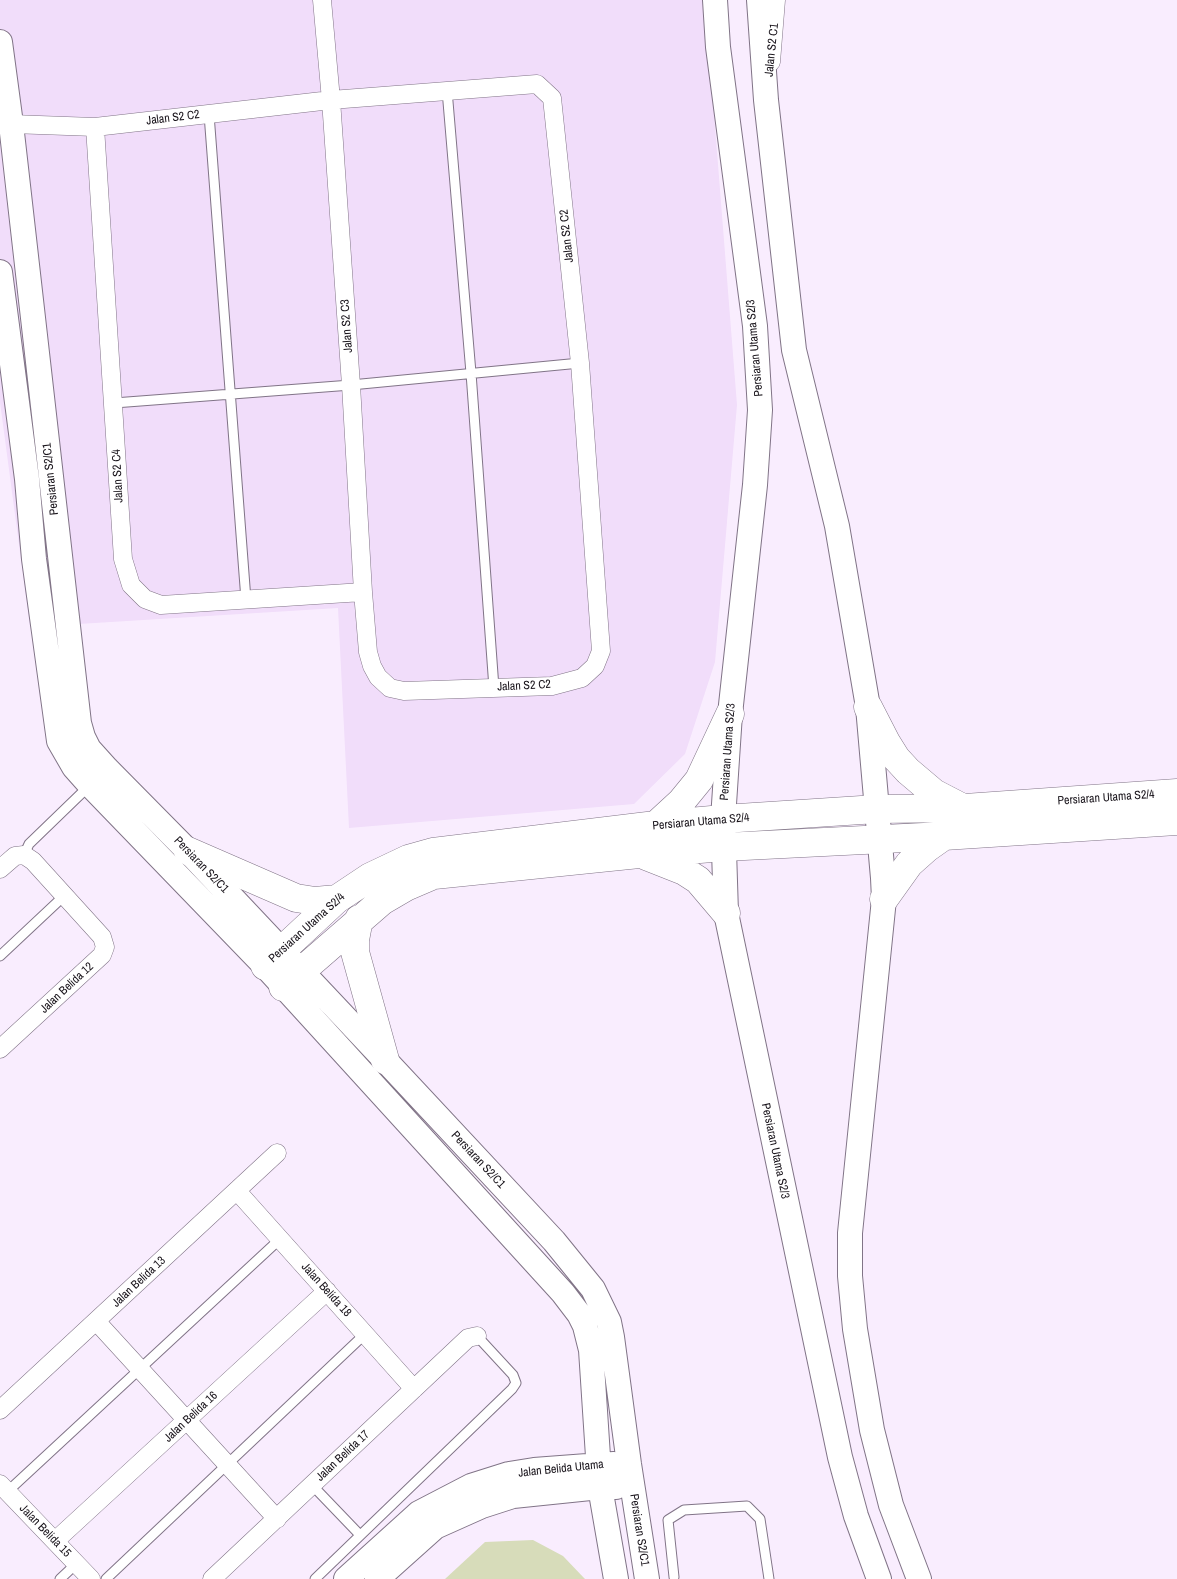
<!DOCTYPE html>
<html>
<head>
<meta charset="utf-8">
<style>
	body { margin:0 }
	canvas { display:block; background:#f9edfe }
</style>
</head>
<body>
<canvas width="1177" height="1579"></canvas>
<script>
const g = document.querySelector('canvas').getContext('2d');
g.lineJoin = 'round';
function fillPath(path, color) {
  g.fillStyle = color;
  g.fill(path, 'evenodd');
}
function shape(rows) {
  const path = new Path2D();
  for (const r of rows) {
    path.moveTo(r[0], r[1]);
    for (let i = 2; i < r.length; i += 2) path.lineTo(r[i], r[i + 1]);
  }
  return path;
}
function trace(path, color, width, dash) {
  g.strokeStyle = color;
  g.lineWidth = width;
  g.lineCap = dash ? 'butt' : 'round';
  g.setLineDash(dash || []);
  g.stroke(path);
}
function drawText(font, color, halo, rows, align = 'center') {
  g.font = font + ' "Archivo Narrow",sans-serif';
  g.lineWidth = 4;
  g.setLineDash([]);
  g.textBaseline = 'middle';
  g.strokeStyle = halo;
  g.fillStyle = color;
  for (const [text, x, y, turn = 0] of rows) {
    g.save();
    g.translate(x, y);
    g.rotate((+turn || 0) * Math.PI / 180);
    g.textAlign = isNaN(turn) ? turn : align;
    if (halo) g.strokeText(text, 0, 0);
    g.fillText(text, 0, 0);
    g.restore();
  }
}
fillPath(shape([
	[0,0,705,0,737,405,715,662,685,754,634,804,349,828,338,608,30,627,0,402]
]), '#f1ddfa');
fillPath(shape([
	[533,1540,563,1556,585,1579,445,1579,485,1542]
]), '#d7dcba');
const lane = shape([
	[447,90,471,373,494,688],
	[209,114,246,600],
	[114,403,351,385,580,363],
	[24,855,29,844,89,786],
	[0,956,65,895],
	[312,1485,360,1535],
	[7,1492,280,1239],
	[674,1577,668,1520,684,1510,747,1506,760,1519,769,1579],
	[60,1579,76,1564],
	[106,1579,365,1334],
	[315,1579,512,1389,516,1383,513,1375,477,1336]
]);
const street = shape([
	[771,62,776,0],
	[11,124,95,127,331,100,537,84,552,98,580,363,601,651,595,666,582,678,552,686,404,691,390,688,378,677,372,666,368,652,363,592,351,385,331,100,322,0],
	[95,127,123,559,131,585,145,599,161,605,363,592],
	[0,869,15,856,24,855,33,861,102,937,105,947,102,955,0,1049],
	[237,1191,414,1389],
	[96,1321,277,1519],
	[0,1410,277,1153],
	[0,1484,91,1579],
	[55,1541,327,1291],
	[212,1579,468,1338,477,1336]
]);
const secondary = shape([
	[715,0,718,47,755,326,760,410,755,485,730,714,723,819,726,913,840,1457,856,1516,879,1579],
	[759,0,766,100,794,350,837,526,868,707,883,878,884,899,850,1233,850,1276,855,1329,872,1430,891,1505,919,1579],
	[0,42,11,124,79,723,83,737,89,749,107,769,188,851,385,1060,554,1241,593,1289,609,1322,612,1337,629,1464,647,1579],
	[0,272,27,479,34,559,59,741,74,767,90,785,265,966,563,1293,579,1314,585,1326,591,1350,600,1487,616,1579],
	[346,1579,419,1513,471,1486,509,1474,534,1470,614,1464],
	[377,1579,435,1527,482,1506,513,1496,600,1487,616,1487]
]);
const primary = shape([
	[868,707,886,742,896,758,908,771,934,793,961,807],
	[656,825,681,802,699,780,730,714],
	[188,851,296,898,315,901,337,899],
	[646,856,684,871,698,880,726,913],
	[884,899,909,864,927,848,944,836],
	[359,919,355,940,355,952,385,1060],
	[265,966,337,899,370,877,408,859,433,852,656,825,723,819,877,809,965,808,1177,793],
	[283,987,382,901,406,887,434,875,639,854,724,847,944,836,1177,821]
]);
trace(lane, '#817487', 11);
trace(street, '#817487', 19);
trace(secondary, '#817487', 26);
trace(primary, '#817487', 29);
trace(lane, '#fff', 9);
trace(street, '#fff', 18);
trace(secondary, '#fff', 24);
trace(primary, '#fff', 28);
drawText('12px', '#19141b', '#fff', [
	["Jalan S2 C1",772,50,-84],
	["Jalan S2 C2",173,118,-7],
	["Jalan S2 C2",567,236,-96],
	["Jalan S2 C3",347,326,-94],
	["Persiaran Utama S2/3",755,348,-95],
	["Jalan S2 C4",118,476,-93],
	["Persiaran S2/C1",51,479,-96],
	["Jalan S2 C2",524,686,-3],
	["Persiaran Utama S2/3",728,752,-86],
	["Persiaran Utama S2/4",1106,798,-4],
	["Persiaran Utama S2/4",701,822,-5],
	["Persiaran S2/C1",201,865,46],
	["Persiaran Utama S2/4",307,928,-42],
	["Jalan Belida 12",67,988,-43],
	["Persiaran Utama S2/3",775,1151,78],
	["Persiaran S2/C1",478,1160,47],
	["Jalan Belida 13",139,1282,-43],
	["Jalan Belida 18",326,1290,48],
	["Jalan Belida 16",191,1417,-43],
	["Jalan Belida 17",343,1456,-43],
	["Jalan Belida Utama",561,1469,-6],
	["Persiaran S2/C1",639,1530,81],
	["Jalan Belida 15",45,1531,46]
]);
</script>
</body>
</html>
